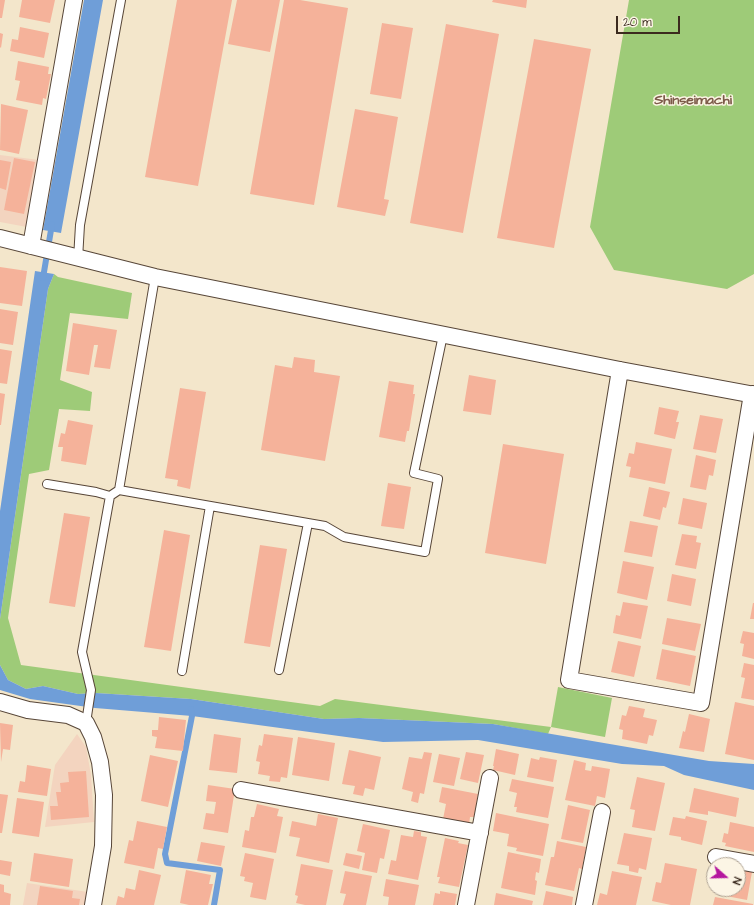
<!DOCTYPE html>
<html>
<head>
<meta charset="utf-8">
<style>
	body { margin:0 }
	#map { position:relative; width:754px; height:905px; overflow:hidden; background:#f3e6cb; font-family:"Architects Daughter",sans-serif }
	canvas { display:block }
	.north { position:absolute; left:706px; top:857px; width:40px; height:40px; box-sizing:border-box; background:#fcf5e5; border:1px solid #afa495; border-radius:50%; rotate:110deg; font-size:11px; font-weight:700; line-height:16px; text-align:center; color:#3b2a1e }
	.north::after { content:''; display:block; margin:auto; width:14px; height:18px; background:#b5179e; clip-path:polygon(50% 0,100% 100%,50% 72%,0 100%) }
	.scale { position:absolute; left:616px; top:16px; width:64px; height:18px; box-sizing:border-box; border:2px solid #3b2a1e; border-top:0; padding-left:5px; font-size:12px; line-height:14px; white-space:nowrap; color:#3b2a1e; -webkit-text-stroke:3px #fcf5e5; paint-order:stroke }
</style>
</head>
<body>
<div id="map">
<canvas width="754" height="905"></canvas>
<div class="north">N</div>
<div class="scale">20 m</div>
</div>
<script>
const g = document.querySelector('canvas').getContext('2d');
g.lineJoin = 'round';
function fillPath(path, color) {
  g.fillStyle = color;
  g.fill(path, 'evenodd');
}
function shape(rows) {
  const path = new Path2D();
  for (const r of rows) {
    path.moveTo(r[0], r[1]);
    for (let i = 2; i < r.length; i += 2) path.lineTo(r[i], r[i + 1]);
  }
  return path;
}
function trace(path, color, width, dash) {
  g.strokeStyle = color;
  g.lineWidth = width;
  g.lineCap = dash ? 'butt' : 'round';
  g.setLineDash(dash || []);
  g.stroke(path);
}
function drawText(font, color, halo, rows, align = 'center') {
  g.font = font + ' "Architects Daughter",sans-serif';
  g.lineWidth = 3;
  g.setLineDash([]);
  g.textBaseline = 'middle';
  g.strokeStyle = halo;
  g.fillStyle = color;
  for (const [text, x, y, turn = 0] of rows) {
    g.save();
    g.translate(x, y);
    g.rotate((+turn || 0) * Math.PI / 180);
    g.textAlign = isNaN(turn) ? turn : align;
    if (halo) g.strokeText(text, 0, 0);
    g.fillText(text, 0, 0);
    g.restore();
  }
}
fillPath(shape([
	[0,155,55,162,43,230,0,222],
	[77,734,86,747,91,775,94,822,45,827,55,765],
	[27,883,88,892,85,905,23,905]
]), '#f3d4bf');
fillPath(shape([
	[629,0,754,0,754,274,727,289,614,270,590,227],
	[54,274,58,277,132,293,128,319,70,313,60,380,92,392,90,411,59,409,49,470,29,474,8,618,21,665,320,706,335,699,551,727,558,687,612,698,605,737,551,727,548,734,493,724,359,718,324,719,191,699,96,693,78,694,43,686,26,689,8,680,0,665,0,619,48,289]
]), '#9ecb78');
fillPath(shape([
	[84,0,103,0,61,233,43,230],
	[35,271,54,274,48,289,0,619,0,511],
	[0,665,8,680,26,689,43,686,78,694,96,693,191,699,324,719,359,718,493,724,709,761,754,764,754,790,684,775,664,766,622,764,478,740,383,742,192,716,95,708,30,699,0,690]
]), '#6f9ed8');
trace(shape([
	[43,278,52,224],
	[191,709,192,716,165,854,167,863,220,870,214,905]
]), '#6f9ed8', 6);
fillPath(shape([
	[0,0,5,0,2,18,0,18],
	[22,0,55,0,50,23,19,17],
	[177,0,232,0,198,186,145,177],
	[237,0,280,0,270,52,228,44],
	[284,0,300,0,348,8,314,205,250,194],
	[493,0,527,0,526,8,492,2],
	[382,23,413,28,401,99,370,94],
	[446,24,499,34,463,233,410,223],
	[20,27,49,33,44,58,10,51,12,39,18,40],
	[0,33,3,34,1,48,0,47],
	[534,39,591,49,554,248,497,238],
	[18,61,49,67,48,74,51,74,46,99,43,98,42,105,16,100,20,81,15,80],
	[1,104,28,110,19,154,0,150],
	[355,109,398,117,384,199,389,200,385,216,337,207],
	[14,158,35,162,24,214,4,210],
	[0,160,11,162,6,190,0,188],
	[0,267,27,271,22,306,0,303],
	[0,309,18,312,13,345,0,343],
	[73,323,117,330,110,369,94,367,98,345,94,345,89,375,66,371],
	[0,349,12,351,7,384,0,383],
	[294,357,315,360,314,372,340,376,325,461,261,450,275,365,292,368],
	[469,375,496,380,491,415,463,411],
	[389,381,414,385,413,394,415,394,409,431,407,431,405,442,379,437],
	[180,388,206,392,190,489,177,486,178,480,165,478],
	[0,393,5,394,1,425,0,425],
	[659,407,679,411,676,422,679,422,675,439,654,434],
	[700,415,723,419,716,453,693,449],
	[68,420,93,425,86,465,61,461,63,447,58,447,61,433,65,434],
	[636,442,672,449,665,484,629,477,631,467,626,466,629,453,634,454],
	[503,444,564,454,546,564,485,553],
	[696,455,716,460,713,476,709,475,706,490,690,487],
	[388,483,411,487,404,529,381,526],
	[649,487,670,492,666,508,663,507,660,520,643,516],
	[683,498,707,503,702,529,678,524],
	[64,513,90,517,75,607,49,603],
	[630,521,658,526,652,557,624,552],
	[164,530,190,535,171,651,144,647],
	[682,534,697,536,696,542,701,543,696,569,675,565],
	[260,545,287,549,270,647,244,643],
	[623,561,654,567,647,600,617,593],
	[672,574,696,579,691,606,667,601],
	[623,602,648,606,641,639,613,633,616,615,620,616],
	[753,603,754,603,754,619,750,619],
	[667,618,701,624,695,651,662,644],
	[743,631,754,633,754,659,742,656,744,644,740,643],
	[618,641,641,646,634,677,611,672],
	[662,649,696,656,690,686,656,679],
	[744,663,754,665,754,700,741,698,745,678,741,677],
	[735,702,754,706,754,760,725,754],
	[629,706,645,709,643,717,657,720,653,736,649,735,647,744,622,739,623,730,619,729,622,715,626,716],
	[689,714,710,719,704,752,679,748,683,731,685,732],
	[159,717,186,720,183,751,155,748,157,737,152,736,152,730,158,730],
	[0,723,13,725,10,750,3,749,1,762],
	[214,734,241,738,237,773,209,770],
	[264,734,293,738,287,778,281,777,280,782,269,781,270,776,258,774,260,762,256,761,259,745,262,746],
	[298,737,335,743,329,781,292,775],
	[496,749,519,754,515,775,493,770,494,766,493,766],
	[349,750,381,757,374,790,365,788,363,796,353,794,355,786,342,784],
	[424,752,432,753,424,794,420,793,418,803,411,801,413,792,402,789,409,757,422,759],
	[466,752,484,755,478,783,460,779],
	[439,754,460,758,454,786,433,782],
	[150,755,178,761,168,807,141,801],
	[540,757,557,760,553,782,527,777,531,758,539,760],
	[574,760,586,763,585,770,591,771,592,766,610,769,605,798,597,796,595,806,565,800],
	[27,765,51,769,47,796,18,792,20,781,25,782],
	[86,771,89,817,51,820,50,806,58,806,56,792,61,792,60,783,69,782,68,772],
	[637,777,665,783,655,831,632,827,635,810,630,809],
	[512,779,554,787,548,818,516,812,517,807,514,807,517,793,509,791],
	[208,785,235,789,228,833,203,829,206,813,214,814,216,802,206,801],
	[442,787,478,794,474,817,470,817,469,825,443,819,446,804,439,802],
	[694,788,739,798,736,817,708,811,708,815,689,812],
	[0,794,8,795,2,833,0,833],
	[17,798,44,802,39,837,12,833],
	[257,804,279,809,277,816,283,817,276,853,242,847,245,830,249,831,251,817,254,817],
	[568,805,590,810,583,843,561,839],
	[496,813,549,824,543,856,516,851,517,848,507,846,509,834,493,831],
	[318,814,338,818,329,863,296,856,300,838,289,836,292,821,316,826],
	[686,816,707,821,702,845,681,840,681,837,669,835,673,817,685,819],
	[137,821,167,827,163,849,158,848,154,869,124,863,129,840,133,841],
	[730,822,754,827,754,852,725,846,726,843,722,842,724,833,728,834],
	[363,824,390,830,384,859,380,858,377,873,362,870,365,853,357,851],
	[414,831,421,832,421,836,427,837,418,880,388,874,391,860,396,861,401,835,413,837],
	[624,833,652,838,646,870,639,868,638,873,629,871,629,866,617,864],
	[445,838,459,841,458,843,468,845,459,887,438,883,440,877,437,877],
	[557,841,586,847,582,869,579,868,574,891,545,885,551,857,554,857],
	[201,842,225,846,221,866,197,861],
	[508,852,541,859,539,873,536,872,535,880,537,881,535,895,501,888],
	[34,853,73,859,69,887,30,881],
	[245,853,274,859,266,900,250,897,253,883,244,881,245,877,240,876],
	[346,853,362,856,359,869,343,865],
	[0,860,12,862,10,876,0,874],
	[665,863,697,869,690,905,671,905,652,901,656,882,661,883],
	[301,864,333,870,326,905,305,905,296,903,298,896,295,895],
	[738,869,752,872,747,900,726,896,727,889,738,889],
	[139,870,161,875,154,905,116,905,118,896,124,898,126,888,135,890],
	[186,870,211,875,209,884,213,884,208,905,189,905,180,903],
	[345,871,372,876,366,905,343,905,346,894,340,893],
	[612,871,642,877,636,905,597,905,600,893,607,895],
	[386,879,419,885,415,905,388,905,389,897,383,896],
	[0,884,4,885,4,892,11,894,10,905,0,905],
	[40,886,73,891,72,898,80,899,79,905,37,905],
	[440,891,457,894,455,905,433,905,435,893,440,894],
	[546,891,573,897,572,905,543,905],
	[496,893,533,901,532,905,494,905],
	[715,897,753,904,753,905,713,905]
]), '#f5b29a');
const lane = shape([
	[78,259,80,225,121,0],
	[47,484,96,492,110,496],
	[119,490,325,526,344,537,425,552,438,479,414,473,443,335],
	[279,670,308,523],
	[182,671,210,506],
	[86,723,91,690,82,652,110,496,119,490,155,277]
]);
const street = shape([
	[0,238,155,277,620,370,754,395],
	[31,246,74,0],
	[620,370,569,680,701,703,752,394],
	[0,702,28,710,68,715,86,723,93,737,100,762,104,795,103,846,93,905],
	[241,790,480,833],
	[716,857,754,864],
	[466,905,490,778],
	[584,905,602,812]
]);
trace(lane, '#574638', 10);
trace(street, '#574638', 18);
trace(lane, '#fff', 8);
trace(street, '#fff', 16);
drawText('bold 14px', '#7c5a49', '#fcf5e5', [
	["Shinseimachi",693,101]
]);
</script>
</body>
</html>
